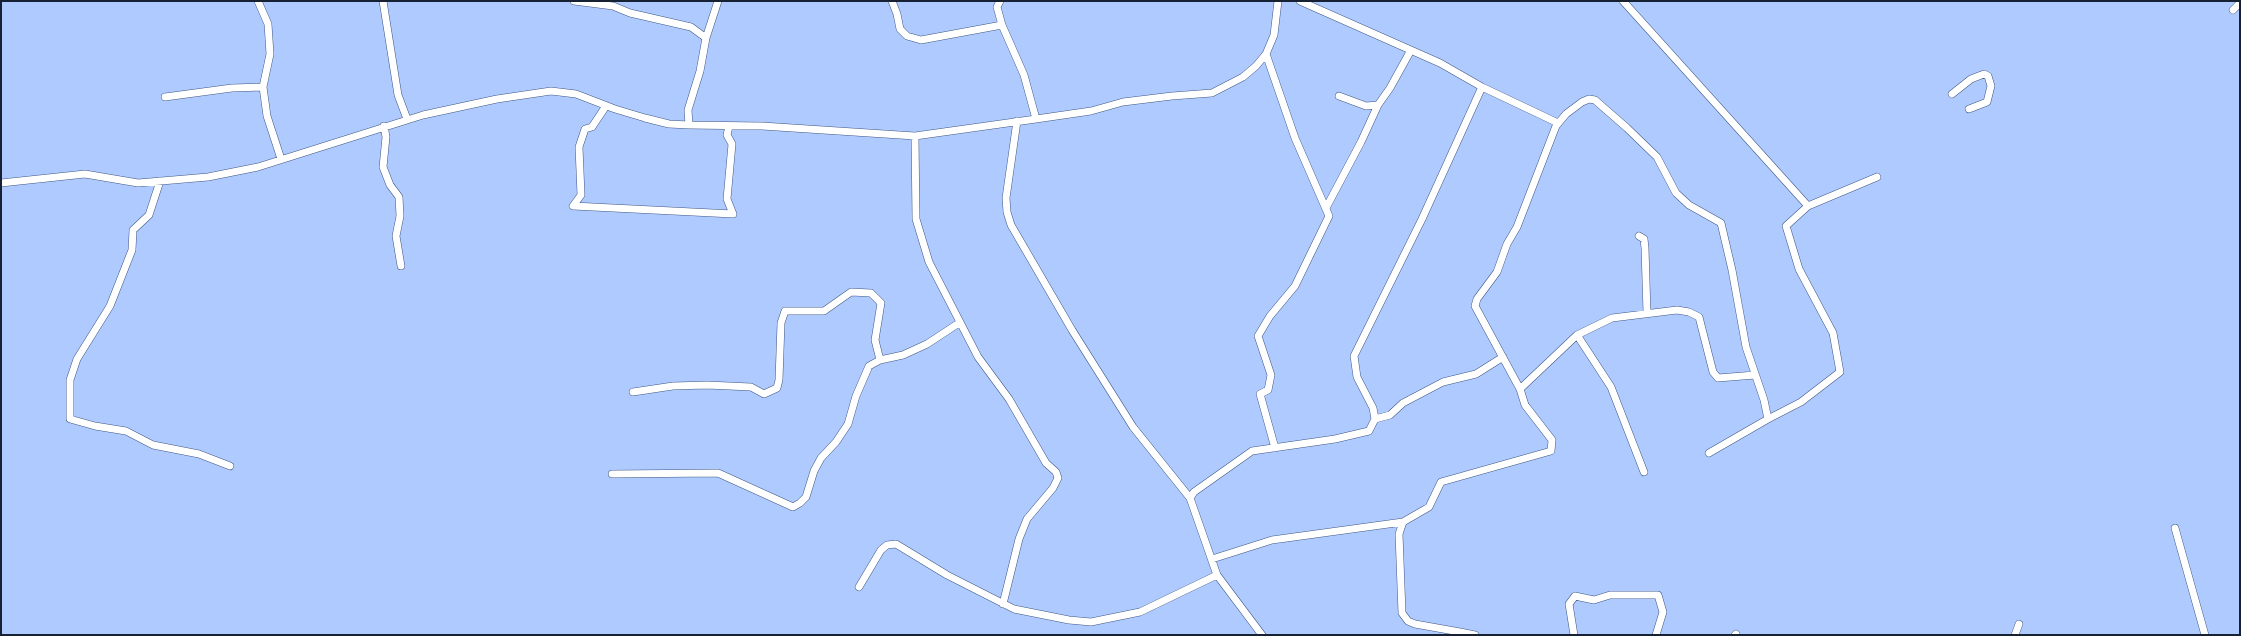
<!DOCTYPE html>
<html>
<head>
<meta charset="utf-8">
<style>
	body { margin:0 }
	#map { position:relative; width:2241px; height:636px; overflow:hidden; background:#aecaff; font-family:Arial,sans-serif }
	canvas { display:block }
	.frame { position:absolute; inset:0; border:2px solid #172134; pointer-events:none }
</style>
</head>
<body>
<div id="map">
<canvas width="2241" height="636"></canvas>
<div class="frame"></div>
</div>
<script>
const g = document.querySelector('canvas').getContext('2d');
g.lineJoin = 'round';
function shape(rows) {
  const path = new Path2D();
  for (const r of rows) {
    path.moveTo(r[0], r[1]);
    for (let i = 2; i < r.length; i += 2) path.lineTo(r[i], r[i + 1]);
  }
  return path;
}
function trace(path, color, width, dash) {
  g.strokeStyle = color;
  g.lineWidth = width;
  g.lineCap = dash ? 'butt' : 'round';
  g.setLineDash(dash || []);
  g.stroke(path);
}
const minor = shape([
	[258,1,268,24,270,54,263,87,267,116,281,159],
	[383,1,398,95,407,119],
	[574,1,613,6,630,13,691,27,706,38],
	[892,1,897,14,900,29,907,36,921,40,1002,25],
	[1000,1,997,7,1002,25,1024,75,1036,119],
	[1300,1,1440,63,1482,87,1558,123],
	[1623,1,1808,206,1786,226,1799,269,1833,333,1840,372,1801,402,1768,419,1709,453],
	[2233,10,2240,3],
	[1266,54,1295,138,1329,216,1295,286,1270,316,1258,336,1271,375,1268,390,1260,394,1275,448],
	[1952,94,1971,79,1984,74,1988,76,1991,86,1987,102,1969,109],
	[1339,96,1366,106,1378,105],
	[165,97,232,88,263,87],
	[606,106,592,127,585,129,579,147,581,195,573,206,733,214,727,199,732,144,727,135,729,126],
	[1017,121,1006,198,1007,212,1011,225,1072,330,1133,427,1190,498],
	[689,125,688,110,700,71,706,38,718,1],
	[384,126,386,137,383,167,390,185,399,197,400,216,396,236,401,266],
	[915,136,916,219,929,262,978,357,1009,399,1046,463,1056,472,1058,478,1053,488,1027,519,1019,539,1003,604],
	[160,181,149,215,133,230,132,250,110,306,77,359,70,380,70,419,95,426,126,431,153,445,199,454,230,466],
	[1,183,85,174,138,183,208,177,258,167,423,115,497,99,551,91,576,94,615,109,645,118,669,124,689,125,762,126,915,136,1036,119,1091,111,1123,102,1172,96,1212,93,1243,77,1256,66,1266,54,1274,35,1278,1],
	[1808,206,1877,177],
	[1326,208,1361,142,1378,105,1390,88,1411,50],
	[1639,236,1644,239,1645,248,1647,313],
	[1577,335,1611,387,1644,472],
	[1520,389,1577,335,1612,318,1677,310,1689,312,1699,317,1713,372,1718,378,1755,375],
	[633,392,673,386,707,385,751,387,764,394,777,388,779,380,781,323,785,311,824,311,851,292,871,293,881,303,875,340,880,360],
	[1375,419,1390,415,1403,403,1443,382,1476,374,1503,357],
	[612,474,718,473,793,507,800,503,806,497,814,471,821,458,836,442,848,424,856,396,869,366,880,360,903,355,927,344,959,323],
	[2175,528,2205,635],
	[1212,559,1272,540,1403,522],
	[859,587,881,550,887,545,896,544,947,575,1014,609,1069,620,1091,622,1140,612,1217,575],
	[1460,632,1415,624,1408,621,1402,613,1399,534,1403,522,1429,507,1441,482,1551,451,1552,440,1525,405,1520,389,1475,306,1477,299,1497,272,1507,244,1517,227,1556,126,1566,114,1582,102,1589,99,1595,100,1627,128,1657,157,1676,193,1689,205,1721,223,1732,270,1746,347,1764,400,1768,419],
	[1262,635,1217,575,1190,498,1194,492,1252,451,1335,439,1369,431,1375,419,1373,408,1357,377,1354,356,1422,219,1482,87],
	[1460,635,1460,632,1475,635],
	[1574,635,1569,604,1575,596,1594,600,1610,595,1658,595,1663,612,1656,635],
	[1735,635,1736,634],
	[2015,635,2019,624]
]);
trace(minor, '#3f5784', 8);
trace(minor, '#fff', 7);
</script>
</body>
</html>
